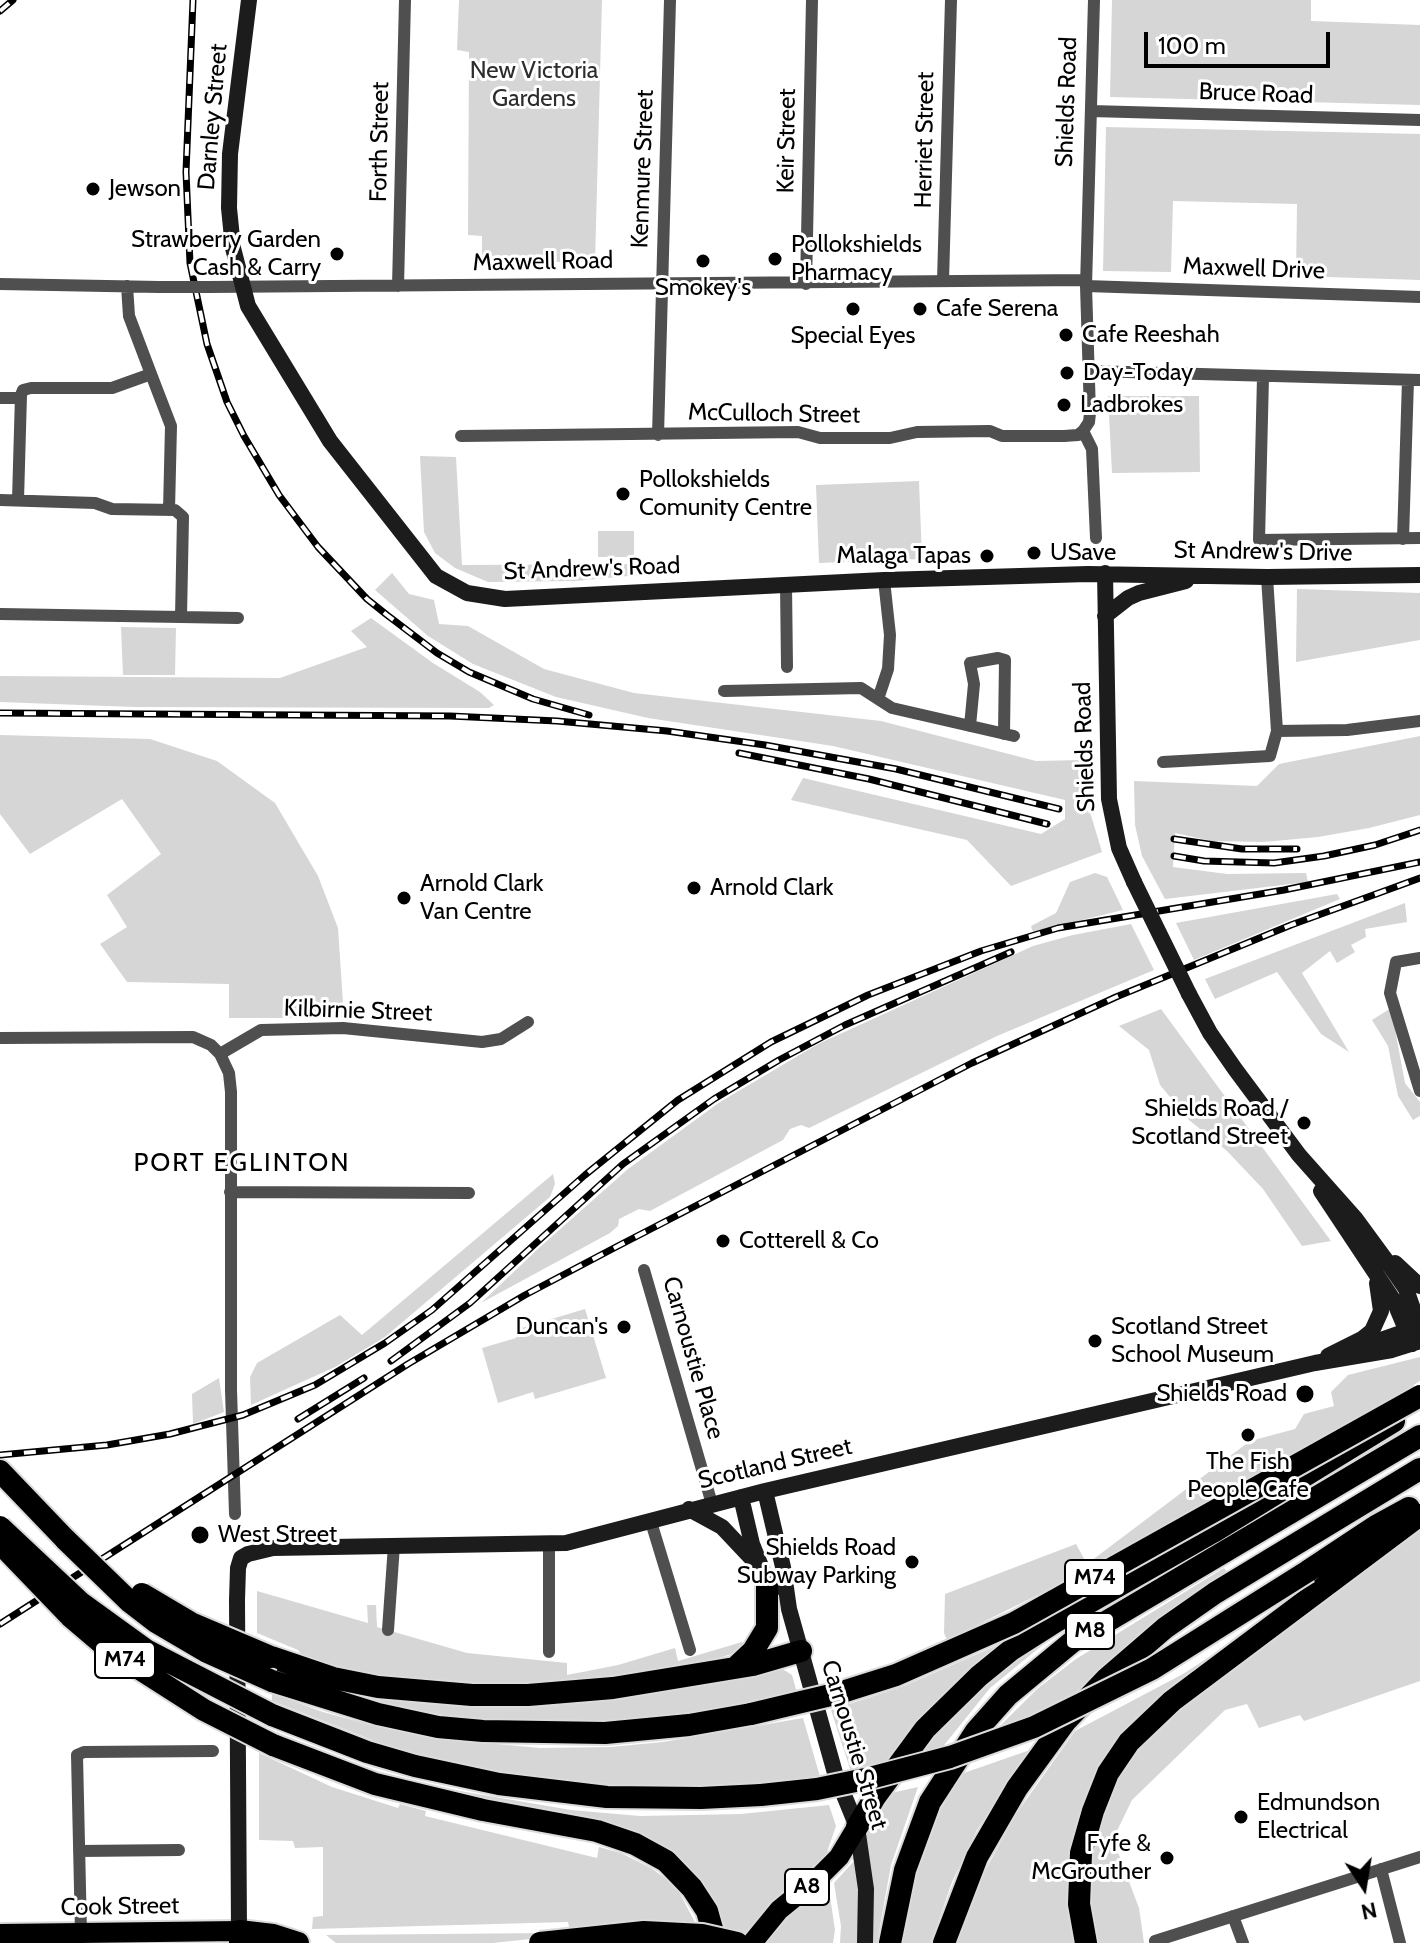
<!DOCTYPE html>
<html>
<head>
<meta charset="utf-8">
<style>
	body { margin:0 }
	#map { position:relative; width:1420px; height:1943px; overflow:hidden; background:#fff; font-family:Cabin,sans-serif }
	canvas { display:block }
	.north { position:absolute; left:1324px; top:1847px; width:80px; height:80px; -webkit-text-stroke:6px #fff; paint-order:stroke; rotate:168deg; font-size:22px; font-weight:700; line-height:32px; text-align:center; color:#000 }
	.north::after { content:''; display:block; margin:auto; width:28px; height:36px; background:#000; clip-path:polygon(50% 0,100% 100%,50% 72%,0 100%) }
	.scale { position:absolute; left:1144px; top:32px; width:186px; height:36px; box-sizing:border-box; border:4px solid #000; border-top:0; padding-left:10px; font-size:24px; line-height:28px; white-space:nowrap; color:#000; -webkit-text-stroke:6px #fff; paint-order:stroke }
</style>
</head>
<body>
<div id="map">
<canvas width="1420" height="1943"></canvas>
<div class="north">N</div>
<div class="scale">100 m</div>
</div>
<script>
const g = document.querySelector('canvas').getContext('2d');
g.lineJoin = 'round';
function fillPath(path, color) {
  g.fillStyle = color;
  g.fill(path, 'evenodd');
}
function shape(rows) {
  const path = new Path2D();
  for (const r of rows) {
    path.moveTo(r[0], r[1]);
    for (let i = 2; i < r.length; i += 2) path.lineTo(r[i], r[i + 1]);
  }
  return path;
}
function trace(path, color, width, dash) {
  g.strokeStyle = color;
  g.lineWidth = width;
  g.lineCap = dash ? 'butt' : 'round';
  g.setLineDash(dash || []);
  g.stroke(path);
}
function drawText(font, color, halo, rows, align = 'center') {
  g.font = font + ' Cabin,sans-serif';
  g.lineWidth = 6;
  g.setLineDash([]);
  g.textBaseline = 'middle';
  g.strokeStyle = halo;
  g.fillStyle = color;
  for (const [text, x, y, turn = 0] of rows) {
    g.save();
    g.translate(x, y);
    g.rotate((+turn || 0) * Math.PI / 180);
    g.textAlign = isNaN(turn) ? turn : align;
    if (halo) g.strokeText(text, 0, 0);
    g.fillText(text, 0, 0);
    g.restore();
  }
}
fillPath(shape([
	[459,0,602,0,595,262,482,262,482,236,468,235,469,52,457,50],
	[1112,0,1311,0,1311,21,1420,25,1420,105,1110,97],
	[1106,127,1420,134,1420,280,1296,276,1297,204,1173,201,1171,272,1103,271],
	[1108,396,1199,396,1200,472,1112,473],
	[420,456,456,457,462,565,640,564,639,575,575,581,488,582,455,568,435,553,424,532],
	[919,481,922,559,819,563,816,485],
	[598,531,634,531,634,557,598,557],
	[392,573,409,594,434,600,439,624,468,626,544,669,634,693,881,721,1036,761,1083,760,1087,802,1102,852,1011,886,967,840,791,800,803,778,1041,834,1065,819,1065,800,833,746,648,718,556,697,473,664,428,636,375,590],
	[1297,589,1420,593,1420,640,1296,662],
	[371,618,433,663,480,692,494,705,489,708,134,707,0,702,0,676,280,678,367,647,351,631],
	[121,627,176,628,175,675,123,675],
	[0,735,150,739,217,761,275,803,318,876,338,928,344,1018,229,1018,229,984,127,982,100,944,127,927,107,895,161,854,122,799,30,854,0,814],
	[1420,736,1420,815,1369,828,1318,837,1264,842,1211,841,1175,833,1173,867,1227,874,1306,873,1308,882,1165,899,1142,856,1135,825,1134,781,1257,786,1279,764],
	[1095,873,1107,877,1123,910,1033,932,1031,926,1056,913,1070,882],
	[1337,894,1340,899,1194,960,1176,923],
	[1405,903,1407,922,1365,929,1366,937,1351,945,1355,952,1337,963,1330,951,1302,973,1349,1052,1321,1034,1277,972,1215,999,1205,979],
	[1131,924,1154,970,997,1036,809,1128,801,1125,790,1129,783,1140,650,1211,639,1209,619,1219,618,1226,610,1233,481,1303,540,1247,628,1169,720,1102,818,1044,1033,946,1073,935],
	[1391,1008,1405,1083,1420,1102,1420,1116,1413,1120,1398,1096,1388,1046,1372,1020],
	[1161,1009,1331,1241,1302,1246,1263,1189,1227,1151,1189,1120,1160,1085,1149,1050,1119,1026],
	[553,1174,555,1184,550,1197,385,1337,335,1367,251,1405,250,1377,257,1363,340,1315,362,1335],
	[585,1309,606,1378,535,1399,533,1392,498,1403,482,1348,516,1338,515,1330],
	[1420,1357,1420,1381,1402,1392,1082,1573,947,1640,944,1633,945,1594,1076,1544,1087,1564,1246,1444,1254,1440,1295,1429,1304,1414,1334,1406,1331,1392,1348,1375],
	[219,1378,224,1412,193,1424,192,1394],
	[1420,1531,1420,1681,1304,1721,1300,1715,1259,1728,1247,1704,1225,1710,1132,1800,1113,1839,1139,1908,1144,1943,1094,1943,1087,1904,1088,1865,1098,1826,1111,1791,1141,1745,1178,1709,1320,1602],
	[1224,1568,1227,1572,1177,1605,1108,1661,1065,1708,987,1739,1037,1689,1076,1659],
	[257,1591,368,1623,367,1605,376,1605,377,1627,467,1653,567,1663,567,1675,618,1665,675,1648,678,1661,742,1642,745,1646,735,1653,715,1659,631,1676,500,1686,404,1681,306,1661,298,1650,257,1633],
	[1287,1606,1107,1763,1072,1920,1074,1943,956,1943,986,1869,1016,1814,1075,1731,1183,1674],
	[1056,1634,990,1688,937,1754,912,1761,963,1702,1020,1655],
	[1016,1637,954,1685,923,1717,889,1767,852,1775,831,1710,904,1686],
	[781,1668,792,1675,797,1693,738,1707,688,1715,593,1722,550,1723,460,1718,378,1703,344,1694,332,1686,382,1695],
	[272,1693,323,1712,379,1727,433,1738,540,1748,610,1747,663,1742,803,1718,821,1780,681,1792,520,1779,403,1752,272,1701],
	[273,1731,365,1768,425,1785,571,1810,640,1816,741,1814,829,1805,836,1826,826,1855,831,1858,749,1940,723,1934,683,1866,431,1792,273,1741],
	[1030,1750,977,1830,952,1882,931,1943,902,1943,903,1925,915,1871,934,1821,961,1774],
	[259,1753,332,1787,398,1808,400,1804,426,1811,425,1816,597,1858,599,1847,621,1853,651,1868,676,1886,699,1930,571,1936,568,1922,312,1929,313,1917,323,1916,323,1847,295,1848,293,1841,259,1840],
	[918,1787,891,1865,877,1943,870,1943,865,1835,891,1793],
	[855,1850,860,1886,859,1943,840,1943,841,1926,834,1883,854,1861,849,1856],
	[828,1883,835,1930,833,1943,763,1943,777,1920],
	[548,1933,549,1937,493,1943,336,1943,326,1935]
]), '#d6d6d6');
const primary = shape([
	[0,1934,239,1931,239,1943],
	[752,1943,779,1910,817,1879,839,1857,857,1827]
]);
const highway = shape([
	[0,1471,66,1540],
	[1308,1571,1376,1526,1409,1508],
	[271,1657,333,1678,378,1687,472,1695,528,1695,613,1688,753,1665,801,1651],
	[737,1666,753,1651,767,1628,767,1581],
	[272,1681,378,1714,438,1727,483,1731,605,1733,689,1725,751,1714],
	[272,1715,367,1752,415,1766,499,1784,607,1797,701,1798,761,1795],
	[273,1745,375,1784,483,1810,597,1831,635,1844,666,1861,692,1888,707,1911,716,1943],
	[857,1827,875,1797,925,1729,979,1676,1011,1650,1055,1622,1213,1532,1394,1421],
	[239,1931,273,1935,298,1943],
	[890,1943,905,1870,930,1802,976,1731,1008,1695,1072,1642,1420,1436],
	[944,1943,977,1857,1017,1788,1065,1722,1106,1679,1165,1628,1215,1593,1420,1469],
	[1086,1943,1079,1904,1081,1853,1093,1811,1108,1773,1129,1742,1172,1701,1420,1515]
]);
trace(primary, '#dbdbdb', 24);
trace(highway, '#dbdbdb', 26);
trace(shape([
	[1094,0,1086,286,1090,413,1089,422,1083,431,1092,449,1096,538],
	[1091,111,1420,120],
	[943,281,951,0],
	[0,284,159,287],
	[806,284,812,0],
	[127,286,129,316,151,374],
	[398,286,405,0],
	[1086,286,1420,297],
	[208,287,1086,280],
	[1090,371,1420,380],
	[1263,377,1259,540,1420,538],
	[0,398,20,398],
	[658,435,670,0],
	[461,436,798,432,820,438,890,438,917,432,990,431,1002,436,1064,436,1078,435,1083,431],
	[0,500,95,503,112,509,175,510,183,517,181,617,0,614],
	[18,500,21,395,23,390,31,388,112,388,151,374,171,426,169,510],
	[1403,539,1408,380],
	[1267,577,1277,731],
	[786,585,787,667],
	[181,617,238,618],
	[724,691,861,688,892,708,1014,736],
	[878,699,888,669,890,635,884,580],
	[970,726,974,684,970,663,998,658,1005,660,1004,734],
	[1163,762,1270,756,1277,731,1347,730,1420,721],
	[1420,958,1396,962,1390,993,1420,1091],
	[0,1038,193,1037,211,1045,220,1054,229,1073,231,1092,231,1390,235,1514],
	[220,1054,261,1030,343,1028,482,1042,501,1039,528,1022],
	[230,1192,469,1193],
	[644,1270,712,1504],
	[651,1522,690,1650],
	[388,1630,394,1545],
	[549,1652,549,1545],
	[79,1851,179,1850],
	[1381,1869,1400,1943],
	[1233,1916,1243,1943],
	[81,1933,77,1755,84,1752,213,1751],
	[1155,1941,1420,1857]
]), '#4f4f4f', 12);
trace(shape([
	[249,0,230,154,229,208,233,248,248,306,330,441,436,576,467,593,505,599,884,580,1088,574,1267,577,1420,575],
	[1105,573,1109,799,1119,848,1134,882],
	[1105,616,1128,598,1139,593,1186,581],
	[1189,994,1210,1033,1235,1069,1299,1155,1355,1218,1388,1263,1406,1289,1420,1329],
	[1321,1191,1394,1301,1412,1344],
	[1395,1263,1420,1286],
	[1358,1348,1415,1328],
	[1328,1356,1362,1339,1372,1331,1381,1311,1377,1283],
	[765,1491,783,1567,789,1609,835,1773,857,1827,866,1889,865,1943],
	[741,1497,752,1544,767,1581,773,1589],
	[689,1509,722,1527,755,1562],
	[239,1931,237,1600,238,1568,241,1558,248,1554,273,1548,566,1543,765,1491,1315,1363,1392,1350,1420,1341]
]), '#1c1c1c', 16);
trace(primary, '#000', 20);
trace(highway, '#000', 22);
const rail = shape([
	[193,0,186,172,190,263,207,344,227,402,244,436,279,495,318,547,367,599,387,615,437,653,469,672,533,699,589,715],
	[0,11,13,0],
	[0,713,450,716,557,721,667,731,765,745,896,769,1059,809],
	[739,753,869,779,1047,824],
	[1174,839,1242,849,1297,849],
	[1174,856,1204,861,1274,863,1324,856,1375,845,1420,830],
	[391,1361,470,1303,623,1164,714,1099,779,1060,845,1025,1011,952],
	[298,1419,364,1378],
	[0,1455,107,1445,170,1434,243,1415,315,1385,385,1343,432,1310,585,1175,678,1100,771,1042,868,995,981,951,1058,928,1284,890,1420,862],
	[0,1624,408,1364,525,1295,616,1247,972,1063,1116,997,1291,925,1420,878]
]);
trace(rail, '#000', 7);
trace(rail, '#fff', 4, [12]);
const highwayBridge = shape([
	[0,1527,81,1603,146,1650,272,1715],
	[66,1540,130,1602,156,1622,207,1652,272,1681],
	[0,1543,70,1616,110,1650,204,1710,273,1745],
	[142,1594,191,1623,271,1657],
	[751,1714,839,1693,896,1675,1014,1623,1420,1396],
	[761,1795,817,1789,870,1778,950,1757,1034,1727,1152,1669,1308,1571],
	[540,1943,644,1932,702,1935,737,1943]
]);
trace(highwayBridge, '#dbdbdb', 26, []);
trace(shape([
	[159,287,208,287]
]), '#4f4f4f', 12);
trace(shape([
	[1134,882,1189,994]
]), '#1c1c1c', 16);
trace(highwayBridge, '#000', 22);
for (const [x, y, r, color] of [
	[93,189,8,"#000"],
	[337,254,8,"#000"],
	[775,259,8,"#000"],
	[703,261,8,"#000"],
	[853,309,8,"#000"],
	[920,309,8,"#000"],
	[1066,335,8,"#000"],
	[1067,373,8,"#000"],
	[1064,405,8,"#000"],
	[623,494,8,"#000"],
	[1034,553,8,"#000"],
	[987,556,8,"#000"],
	[694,888,8,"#000"],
	[404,898,8,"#000"],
	[1304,1123,8,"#000"],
	[723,1241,8,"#000"],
	[624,1327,8,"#000"],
	[1095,1341,8,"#000"],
	[1305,1394,10,"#000"],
	[1248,1435,8,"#000"],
	[200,1535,10,"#000"],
	[912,1562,8,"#000"],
	[1241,1817,8,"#000"],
	[1167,1858,8,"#000"]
]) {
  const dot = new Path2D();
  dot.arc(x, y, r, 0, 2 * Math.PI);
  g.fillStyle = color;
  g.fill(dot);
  trace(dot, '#fff', 3);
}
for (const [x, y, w] of [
	[1095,1578,60],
	[1090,1631,48],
	[125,1660,60],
	[807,1887,44]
]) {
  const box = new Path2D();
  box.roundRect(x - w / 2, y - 18, w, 36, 6);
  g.fillStyle = '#fff';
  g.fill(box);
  trace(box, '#000', 2);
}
drawText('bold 22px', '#000', null, [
	["M74",1095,1578],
	["M8",1090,1631],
	["M74",125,1660],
	["A8",807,1887]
]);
drawText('24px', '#2d2d2d', '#fff', [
	["New Victoria",534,71],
	["Gardens",534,99]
]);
drawText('24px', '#000', '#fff', [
	["Bruce Road",1256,94,2],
	["Shields Road",1067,102,-88],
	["Darnley Street",213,117,-85],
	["Herriet Street",925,140,-89],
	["Keir Street",787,141,-89],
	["Forth Street",380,142,-89],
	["Kenmure Street",643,169,-88],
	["Maxwell Road",543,262,-1],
	["Maxwell Drive",1254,269,2],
	["McCulloch Street",774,414,1],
	["St Andrew's Drive",1263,552,1],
	["St Andrew's Road",592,569,-2],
	["Shields Road",1085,747,-92],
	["Kilbirnie Street",358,1011,2],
	["Carnoustie Place",693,1358,74],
	["Scotland Street",775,1464,-13],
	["Carnoustie Street",854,1745,73],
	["Cook Street",120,1907,-1]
]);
drawText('24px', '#000', '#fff', [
	["Jewson",109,189],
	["Strawberry Garden",321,240,"right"],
	["Cash & Carry",321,268,"right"],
	["Pollokshields",791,245],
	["Pharmacy",791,273],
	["Smokey's",703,288,"center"],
	["Cafe Serena",936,309],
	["Cafe Reeshah",1082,335],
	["Special Eyes",853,336,"center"],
	["Day-Today",1083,373],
	["Ladbrokes",1080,405],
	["Pollokshields",639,480],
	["Comunity Centre",639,508],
	["USave",1050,553],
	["Malaga Tapas",971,556,"right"],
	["Arnold Clark",420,884],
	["Van Centre",420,912],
	["Arnold Clark",710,888],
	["Shields Road /",1288,1109,"right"],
	["Scotland Street",1288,1137,"right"],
	["Cotterell & Co",739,1241],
	["Duncan's",608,1327,"right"],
	["Scotland Street",1111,1327],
	["School Museum",1111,1355],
	["Shields Road",1287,1394,"right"],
	["The Fish",1248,1462,"center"],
	["People Cafe",1248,1490,"center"],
	["West Street",218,1535],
	["Shields Road",896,1548,"right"],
	["Subway Parking",896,1576,"right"],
	["Edmundson",1257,1803],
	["Electrical",1257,1831],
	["Fyfe &",1151,1844,"right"],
	["McGrouther",1151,1872,"right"]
], 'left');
g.letterSpacing = '2px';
drawText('26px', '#000', '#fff', [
	["PORT EGLINTON",242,1163]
]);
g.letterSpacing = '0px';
</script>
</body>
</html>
